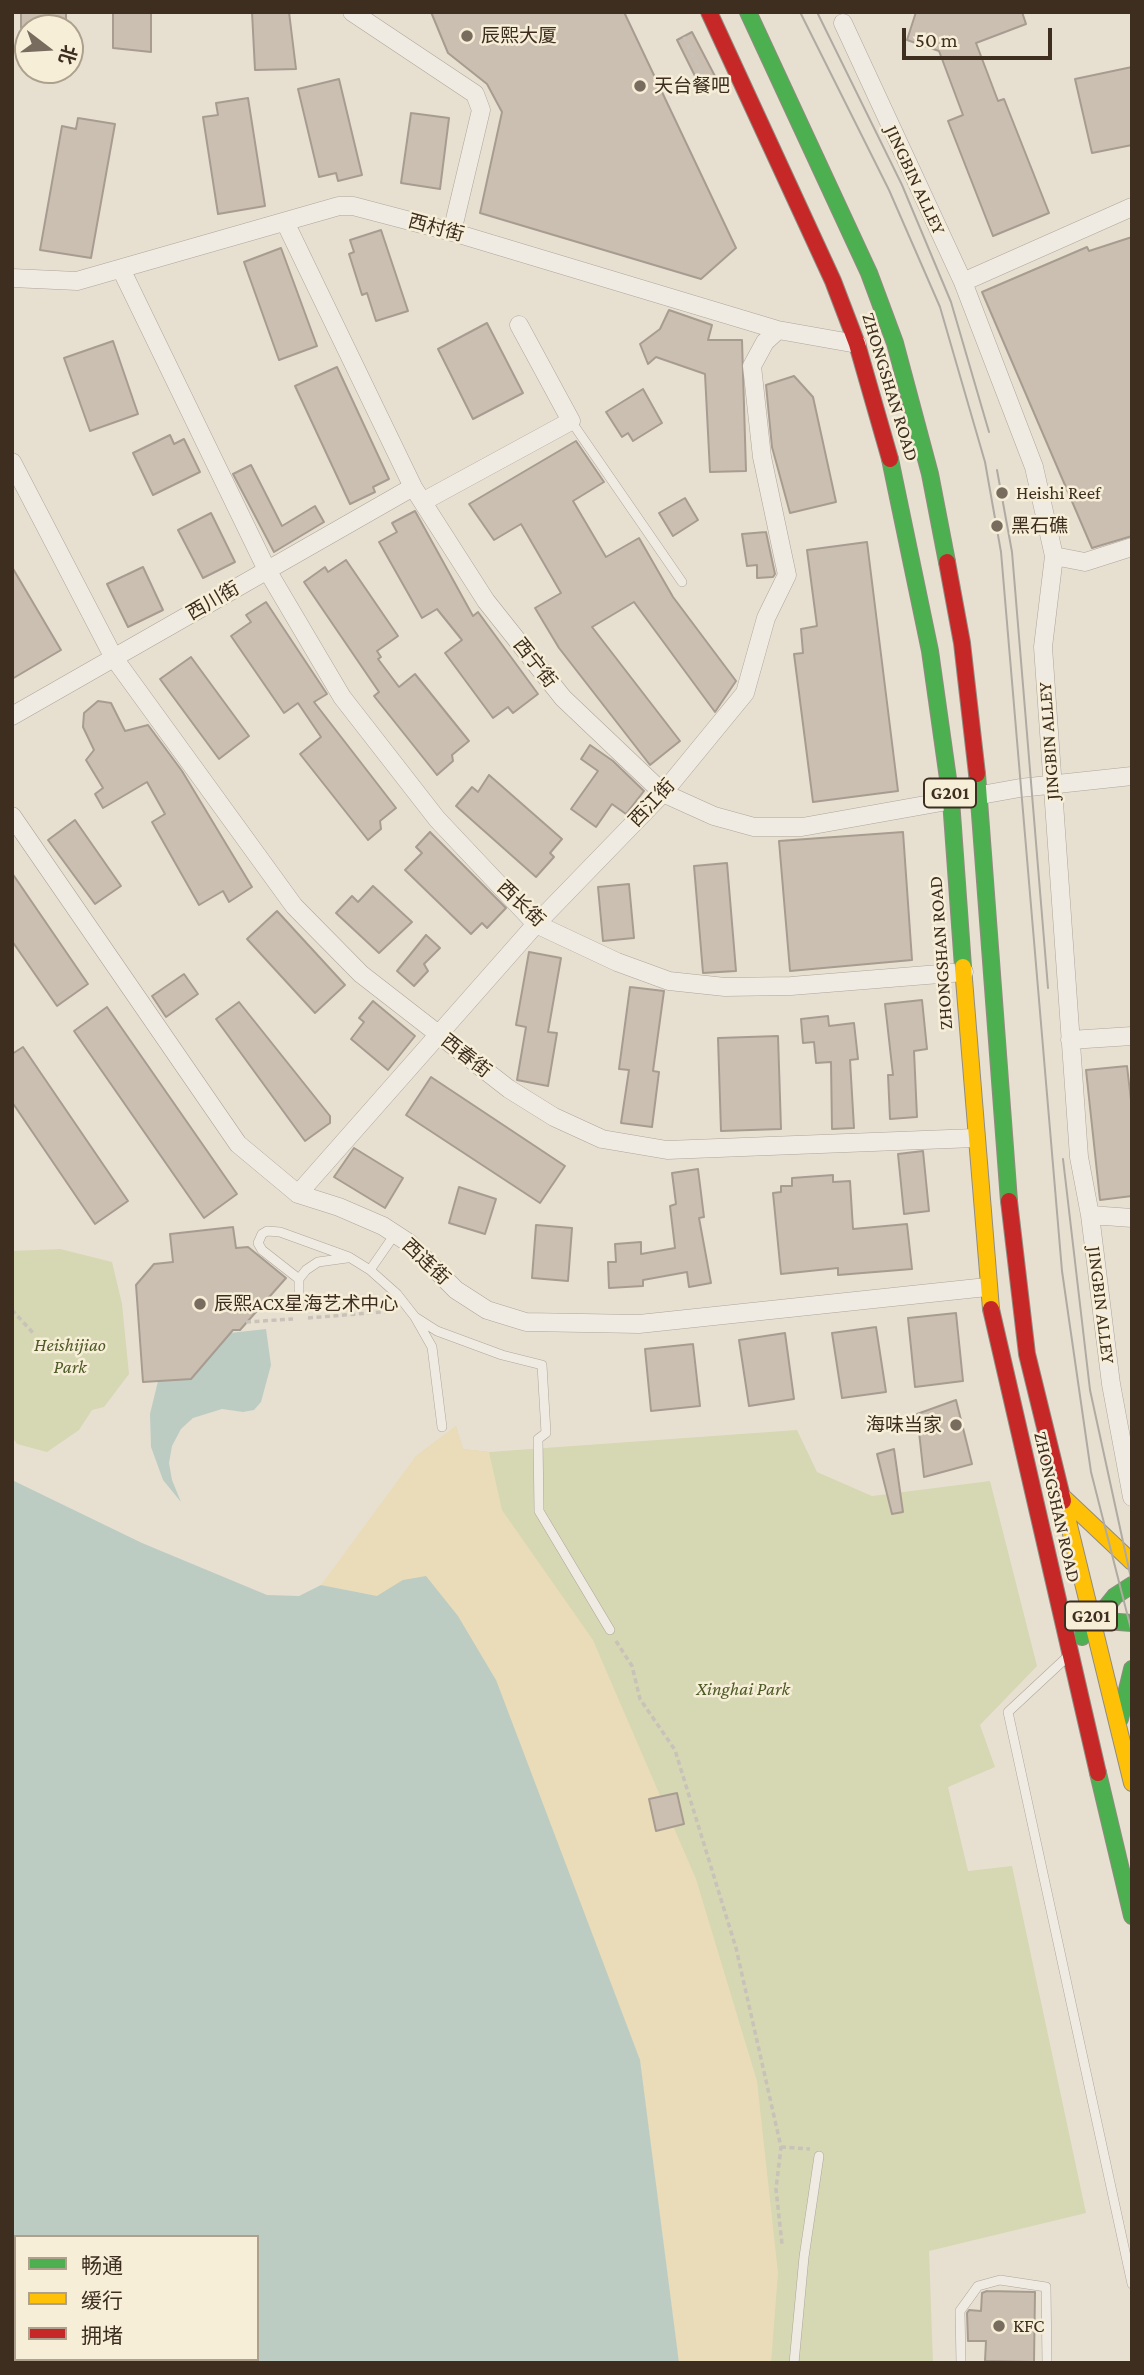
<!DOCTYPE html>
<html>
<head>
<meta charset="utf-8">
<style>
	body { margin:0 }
	#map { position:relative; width:1144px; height:2375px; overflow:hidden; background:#e7e0d1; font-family:"Crimson Pro","Noto Sans SC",serif }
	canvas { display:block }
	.frame { position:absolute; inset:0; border:14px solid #3d2e20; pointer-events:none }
	.legend { position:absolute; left:14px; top:2235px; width:245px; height:126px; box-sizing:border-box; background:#f7eed8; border:2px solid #ada18e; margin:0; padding:9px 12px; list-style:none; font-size:21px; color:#3d2e20 }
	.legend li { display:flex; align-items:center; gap:14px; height:35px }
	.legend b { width:35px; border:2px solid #ada18e }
	.north { position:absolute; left:14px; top:14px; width:70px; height:70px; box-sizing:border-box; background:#f7eed8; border:2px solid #ada18e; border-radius:50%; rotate:107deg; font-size:19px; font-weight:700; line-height:28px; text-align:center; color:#3d2e20 }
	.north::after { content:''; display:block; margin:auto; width:24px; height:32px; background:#786c5e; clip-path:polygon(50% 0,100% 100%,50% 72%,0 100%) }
	.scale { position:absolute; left:902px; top:28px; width:150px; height:32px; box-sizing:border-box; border:4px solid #3d2e20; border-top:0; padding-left:9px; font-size:21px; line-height:24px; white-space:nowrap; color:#3d2e20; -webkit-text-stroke:5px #f7eed8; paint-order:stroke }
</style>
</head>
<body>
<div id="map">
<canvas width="1144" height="2375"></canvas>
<div class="frame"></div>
<ul class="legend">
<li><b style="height:9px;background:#4caf50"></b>畅通</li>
<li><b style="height:9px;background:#ffc107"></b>缓行</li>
<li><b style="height:9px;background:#c62828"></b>拥堵</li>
</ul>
<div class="north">北</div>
<div class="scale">50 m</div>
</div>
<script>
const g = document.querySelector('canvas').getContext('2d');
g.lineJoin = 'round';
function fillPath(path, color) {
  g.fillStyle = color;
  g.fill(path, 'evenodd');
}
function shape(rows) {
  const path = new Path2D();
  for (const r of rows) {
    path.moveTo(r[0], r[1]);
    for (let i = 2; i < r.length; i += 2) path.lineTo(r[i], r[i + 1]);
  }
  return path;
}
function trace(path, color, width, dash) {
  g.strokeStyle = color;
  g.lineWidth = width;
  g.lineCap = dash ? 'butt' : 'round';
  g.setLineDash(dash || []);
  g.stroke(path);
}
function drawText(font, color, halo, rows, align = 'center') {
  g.font = font + ' "Crimson Pro","Noto Sans SC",serif';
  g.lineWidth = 5;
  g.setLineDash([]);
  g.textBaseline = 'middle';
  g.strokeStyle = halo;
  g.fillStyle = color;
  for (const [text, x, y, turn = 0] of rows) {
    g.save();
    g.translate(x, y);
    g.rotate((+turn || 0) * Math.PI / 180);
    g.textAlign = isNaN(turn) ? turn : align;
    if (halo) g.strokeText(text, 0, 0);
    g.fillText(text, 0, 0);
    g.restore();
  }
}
fillPath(shape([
	[60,1249,112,1262,122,1304,129,1374,104,1407,92,1410,79,1430,47,1452,17,1444,12,1437,12,1251],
	[456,1426,463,1449,489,1452,797,1430,817,1472,872,1496,990,1481,1037,1666,980,1725,995,1767,948,1787,968,1871,1012,1866,1086,2213,929,2251,933,2363,679,2363,640,2060,524,1758,377,1596,415,1457]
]), '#d6d7b3');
fillPath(shape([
	[456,1426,463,1449,489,1452,502,1510,593,1640,696,1879,757,2081,778,2273,771,2363,679,2363,640,2060,496,1680,403,1580,377,1596,321,1585,415,1457]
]), '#eadcb9');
fillPath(shape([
	[266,1329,271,1365,261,1402,254,1410,243,1412,222,1409,193,1418,181,1429,172,1446,169,1463,172,1480,181,1502,163,1480,151,1447,150,1414,158,1381,191,1379,230,1333],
	[12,1480,142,1543,267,1595,299,1596,321,1585,377,1596,403,1580,426,1576,458,1616,496,1680,640,2060,679,2363,12,2363],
	[16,2237,257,2237,257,2359,16,2359]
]), '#bcccc2');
const building = shape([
	[21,12,66,12,66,28,21,28,21,12],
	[113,12,151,12,151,52,113,48,113,12],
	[252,12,289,12,296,69,255,70,252,12],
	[431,12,624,12,736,248,701,279,480,213,502,112,487,84,448,53,431,12],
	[916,12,1022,12,1026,24,976,43,998,101,1004,99,1049,213,993,236,948,121,963,115,939,51,907,40,916,12],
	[692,32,717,80,701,88,677,40,692,32],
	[1132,67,1132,145,1092,153,1075,79,1132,67],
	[339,79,362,175,338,181,336,173,319,177,298,89,339,79],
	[248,98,265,206,218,214,203,117,218,115,216,103,248,98],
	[411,113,449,118,440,189,401,183,411,113],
	[78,118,115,124,91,258,40,250,62,126,76,129,78,118],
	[381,230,408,311,376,321,367,293,362,295,349,254,354,252,350,240,381,230],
	[1132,237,1132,536,1092,548,982,292,1087,247,1089,251,1132,237],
	[281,248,317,346,279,360,244,262,281,248],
	[669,310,712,325,708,340,742,340,746,471,710,472,705,374,656,357,648,364,640,344,660,329,669,310],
	[487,323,523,393,473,419,438,349,487,323],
	[113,341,138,414,90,431,64,358,113,341],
	[337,367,389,479,373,487,375,492,350,504,295,386,337,367],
	[794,376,813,397,836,502,790,513,772,447,766,385,794,376],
	[643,389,662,423,633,441,628,433,622,437,606,412,643,389],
	[170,435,174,444,184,439,200,472,153,495,133,453,170,435],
	[576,441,604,482,573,501,606,557,639,538,673,597,736,681,715,712,634,602,592,627,680,741,650,765,559,648,535,608,561,593,521,524,494,540,469,504,576,441],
	[251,465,282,526,315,506,324,522,274,552,233,474,251,465],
	[685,498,698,520,673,536,659,513,685,498],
	[415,511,473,616,478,612,538,694,513,713,508,707,493,718,445,653,462,640,437,609,422,618,379,542,397,532,392,523,415,511],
	[211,513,235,562,203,578,178,530,211,513],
	[766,532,775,574,773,577,757,578,757,565,747,566,742,534,766,532],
	[867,542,898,791,813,802,794,654,803,653,801,629,817,626,807,550,867,542],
	[346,560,398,636,377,651,381,657,378,659,399,687,415,674,469,741,452,755,453,761,437,775,374,696,379,692,304,582,325,567,328,572,346,560],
	[12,567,61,650,12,679,12,567],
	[143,567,163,610,128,627,107,584,143,567],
	[266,602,327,694,314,702,396,808,380,821,381,829,368,840,300,754,321,737,298,703,284,713,231,636,251,622,246,615,266,602],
	[191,657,249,736,219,759,160,679,191,657],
	[98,701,111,703,125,731,148,725,182,771,252,887,229,902,223,891,199,905,152,822,165,814,147,782,103,808,95,794,103,788,86,760,94,750,83,727,84,713,98,701],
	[590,745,613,761,644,791,626,814,612,804,596,827,571,809,598,771,581,759,590,745],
	[489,775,562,839,550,853,554,857,536,877,456,806,472,787,478,792,489,775],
	[75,820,121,886,95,904,48,840,75,820],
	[430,832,506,908,487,928,482,923,471,934,405,870,422,853,416,847,430,832],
	[903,832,912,960,790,971,779,841,903,832],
	[727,863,736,971,703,973,694,866,727,863],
	[12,873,88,984,57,1006,12,941,12,873],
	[629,884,634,938,603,941,598,887,629,884],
	[373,886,412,922,379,953,336,913,352,896,358,902,373,886],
	[277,911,345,985,315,1013,247,939,277,911],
	[426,935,440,948,424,964,428,971,414,986,397,971,426,935],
	[529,952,561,958,548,1032,557,1033,548,1086,517,1080,526,1027,516,1025,529,952],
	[184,974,198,994,166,1017,152,996,184,974],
	[630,987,664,991,653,1071,659,1072,652,1127,621,1123,629,1070,619,1069,630,987],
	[922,1000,927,1049,914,1051,917,1117,890,1119,888,1075,893,1075,885,1004,922,1000],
	[373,1001,415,1036,388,1070,351,1039,364,1022,359,1018,373,1001],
	[239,1002,330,1116,330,1123,305,1141,216,1019,239,1002],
	[107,1007,237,1194,204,1218,74,1031,107,1007],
	[828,1016,829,1026,854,1023,858,1059,850,1060,854,1128,832,1129,831,1062,816,1063,814,1042,803,1043,801,1019,828,1016],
	[778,1036,781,1129,721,1131,718,1038,778,1036],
	[23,1047,128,1201,95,1224,12,1102,12,1054,23,1047],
	[1127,1066,1132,1109,1132,1196,1100,1200,1086,1070,1127,1066],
	[431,1077,565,1166,540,1203,406,1115,431,1077],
	[354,1148,403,1178,385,1208,334,1177,354,1148],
	[923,1151,929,1211,904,1214,898,1154,923,1151],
	[698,1169,704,1217,699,1218,711,1283,689,1287,687,1272,643,1280,643,1286,609,1288,608,1262,616,1262,615,1244,641,1242,641,1254,675,1248,670,1206,676,1204,672,1173,698,1169],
	[833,1175,833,1182,850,1181,853,1229,907,1224,912,1269,838,1275,838,1268,781,1274,773,1193,781,1192,781,1186,792,1186,792,1178,833,1175],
	[459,1187,496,1199,485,1234,449,1223,459,1187],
	[536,1225,572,1228,568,1281,532,1278,536,1225],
	[233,1227,236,1248,248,1247,286,1278,240,1330,233,1330,191,1379,143,1382,136,1285,154,1264,173,1262,170,1234,233,1227],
	[956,1313,963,1381,915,1387,908,1318,956,1313],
	[876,1327,886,1392,842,1398,832,1333,876,1327],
	[785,1333,794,1399,749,1406,739,1340,785,1333],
	[693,1344,700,1406,651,1411,645,1349,693,1344],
	[956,1400,972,1464,924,1477,917,1414,956,1400],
	[894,1449,903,1512,892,1514,877,1454,894,1449],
	[677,1793,684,1824,656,1831,649,1799,677,1793],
	[987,2291,1035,2292,1034,2362,985,2361,986,2341,968,2341,967,2313,969,2310,981,2311,982,2293,987,2291]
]);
fillPath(building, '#cbbfb2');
trace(building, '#a89c90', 2);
const lane = shape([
	[571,421,682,582],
	[370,1270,395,1234],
	[299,1279,262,1250,258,1243,262,1234,267,1231,280,1232,349,1257,370,1270,397,1294,415,1317,432,1347,442,1427],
	[299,1306,299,1279,306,1270,318,1262,347,1258],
	[415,1317,437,1331,502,1355,542,1365,546,1433,538,1439,539,1511,610,1630],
	[1065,1659,1008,1712,1132,2284],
	[794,2363,804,2257,819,2156],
	[961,2363,960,2311,978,2286,1000,2280,1046,2287,1047,2363]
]);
const street = shape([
	[352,12,475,94,481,110,452,232],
	[843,23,963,282,1034,467,1054,556,1043,647,1079,1157,1090,1215,1111,1384,1132,1497],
	[285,222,413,487,486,601,563,698,663,793,714,816,754,827,802,827,1020,788,1132,776],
	[121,269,267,570,342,697,437,819,536,924,617,962,669,981,725,987,791,986,964,972],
	[12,278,77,281,339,206,353,206,452,232,778,330,857,344],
	[963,282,1132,207],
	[12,462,114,658,294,906,361,974,509,1089,554,1117,602,1139,667,1150,975,1138],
	[424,501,571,421,519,325],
	[1054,556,1085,562,1132,547],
	[12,716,413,487],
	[12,816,238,1144,298,1194,339,1207,383,1226,409,1243,456,1290,487,1310,526,1322,639,1324,987,1287],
	[1070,1040,1132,1036],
	[298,1194,536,924,663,793,745,693,766,618,787,575,762,457,752,366,765,342,778,330],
	[1090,1215,1132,1218]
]);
const fast = shape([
	[748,12,869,273,895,343,930,474,947,562],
	[890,459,930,651,951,800,963,967],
	[977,774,1009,1201],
	[1079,1619,1132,1623],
	[1082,1637,1115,1596,1132,1585],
	[1120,1719,1132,1669],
	[1098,1773,1132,1916]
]);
const slow = shape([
	[963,967,991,1309],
	[1062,1496,1132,1562],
	[1063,1501,1132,1783]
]);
const jam = shape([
	[709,12,833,281,857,344,890,459],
	[947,562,962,643,977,774],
	[1009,1201,1027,1354,1063,1501],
	[991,1309,1098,1773]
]);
trace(lane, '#ada599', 10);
trace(street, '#ada599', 19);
trace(fast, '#928b80', 18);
trace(slow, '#928b80', 18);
trace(jam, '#928b80', 18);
trace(shape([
	[684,37,708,85],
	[12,1310,35,1335],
	[308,1318,394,1311],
	[246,1322,293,1319],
	[616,1641,632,1666,640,1699,675,1750,736,1948,781,2147,776,2189,782,2244],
	[781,2147,810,2149]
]), '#c8c2b9', 3.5, [5, 3.5]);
trace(lane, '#efebe3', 9);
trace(street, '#efebe3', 18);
trace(fast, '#4caf50', 16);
trace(slow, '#ffc107', 16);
trace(jam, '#c62828', 16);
trace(shape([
	[800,12,889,190,940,307,985,462,1001,552,1062,1271,1091,1472,1132,1633],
	[817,12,902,185,951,302,989,432],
	[997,470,1012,552,1048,988],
	[1063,1159,1090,1390,1132,1583]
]), '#afaaa2', 2);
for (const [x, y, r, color] of [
	[467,36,7,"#786c5e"],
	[640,86,7,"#786c5e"],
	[1002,493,7,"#786c5e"],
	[997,526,7,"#786c5e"],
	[200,1304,7,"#786c5e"],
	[956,1425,7,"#786c5e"],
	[999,2326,7,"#786c5e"]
]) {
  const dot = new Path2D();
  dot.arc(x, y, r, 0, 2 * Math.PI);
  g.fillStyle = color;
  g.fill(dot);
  trace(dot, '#f7eed8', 2.5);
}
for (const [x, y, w] of [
	[950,793,52],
	[1091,1616,52]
]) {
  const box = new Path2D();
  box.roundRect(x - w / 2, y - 14.5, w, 29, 5);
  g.fillStyle = '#f7eed8';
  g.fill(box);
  trace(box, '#3d2e20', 2);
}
drawText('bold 18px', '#3d2e20', null, [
	["G201",950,793],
	["G201",1091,1616]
]);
drawText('19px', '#3d2e20', '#f7eed8', [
	["辰熙大厦",481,36],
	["天台餐吧",654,86],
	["Heishi Reef",1016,493],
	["黑石礁",1011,526],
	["辰熙ACX星海艺术中心",214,1304],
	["海味当家",942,1425,"right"],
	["KFC",1013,2326]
], 'left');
drawText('19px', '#3d2e20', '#f7eed8', [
	["JINGBIN ALLEY",915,180,65],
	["西村街",436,228,15],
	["ZHONGSHAN ROAD",890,387,73],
	["西川街",213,601,-30],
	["西宁街",535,663,52],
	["JINGBIN ALLEY",1049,741,-94],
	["西江街",652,803,-47],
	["西长街",521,904,43],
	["ZHONGSHAN ROAD",941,953,-94],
	["西春街",466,1056,38],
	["西连街",426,1262,43],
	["JINGBIN ALLEY",1101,1305,83],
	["ZHONGSHAN ROAD",1057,1507,77]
]);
drawText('italic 19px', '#4d5a26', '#f7eed8', [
	["Heishijiao",70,1345],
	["Park",70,1367],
	["Xinghai Park",743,1689]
]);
</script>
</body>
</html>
